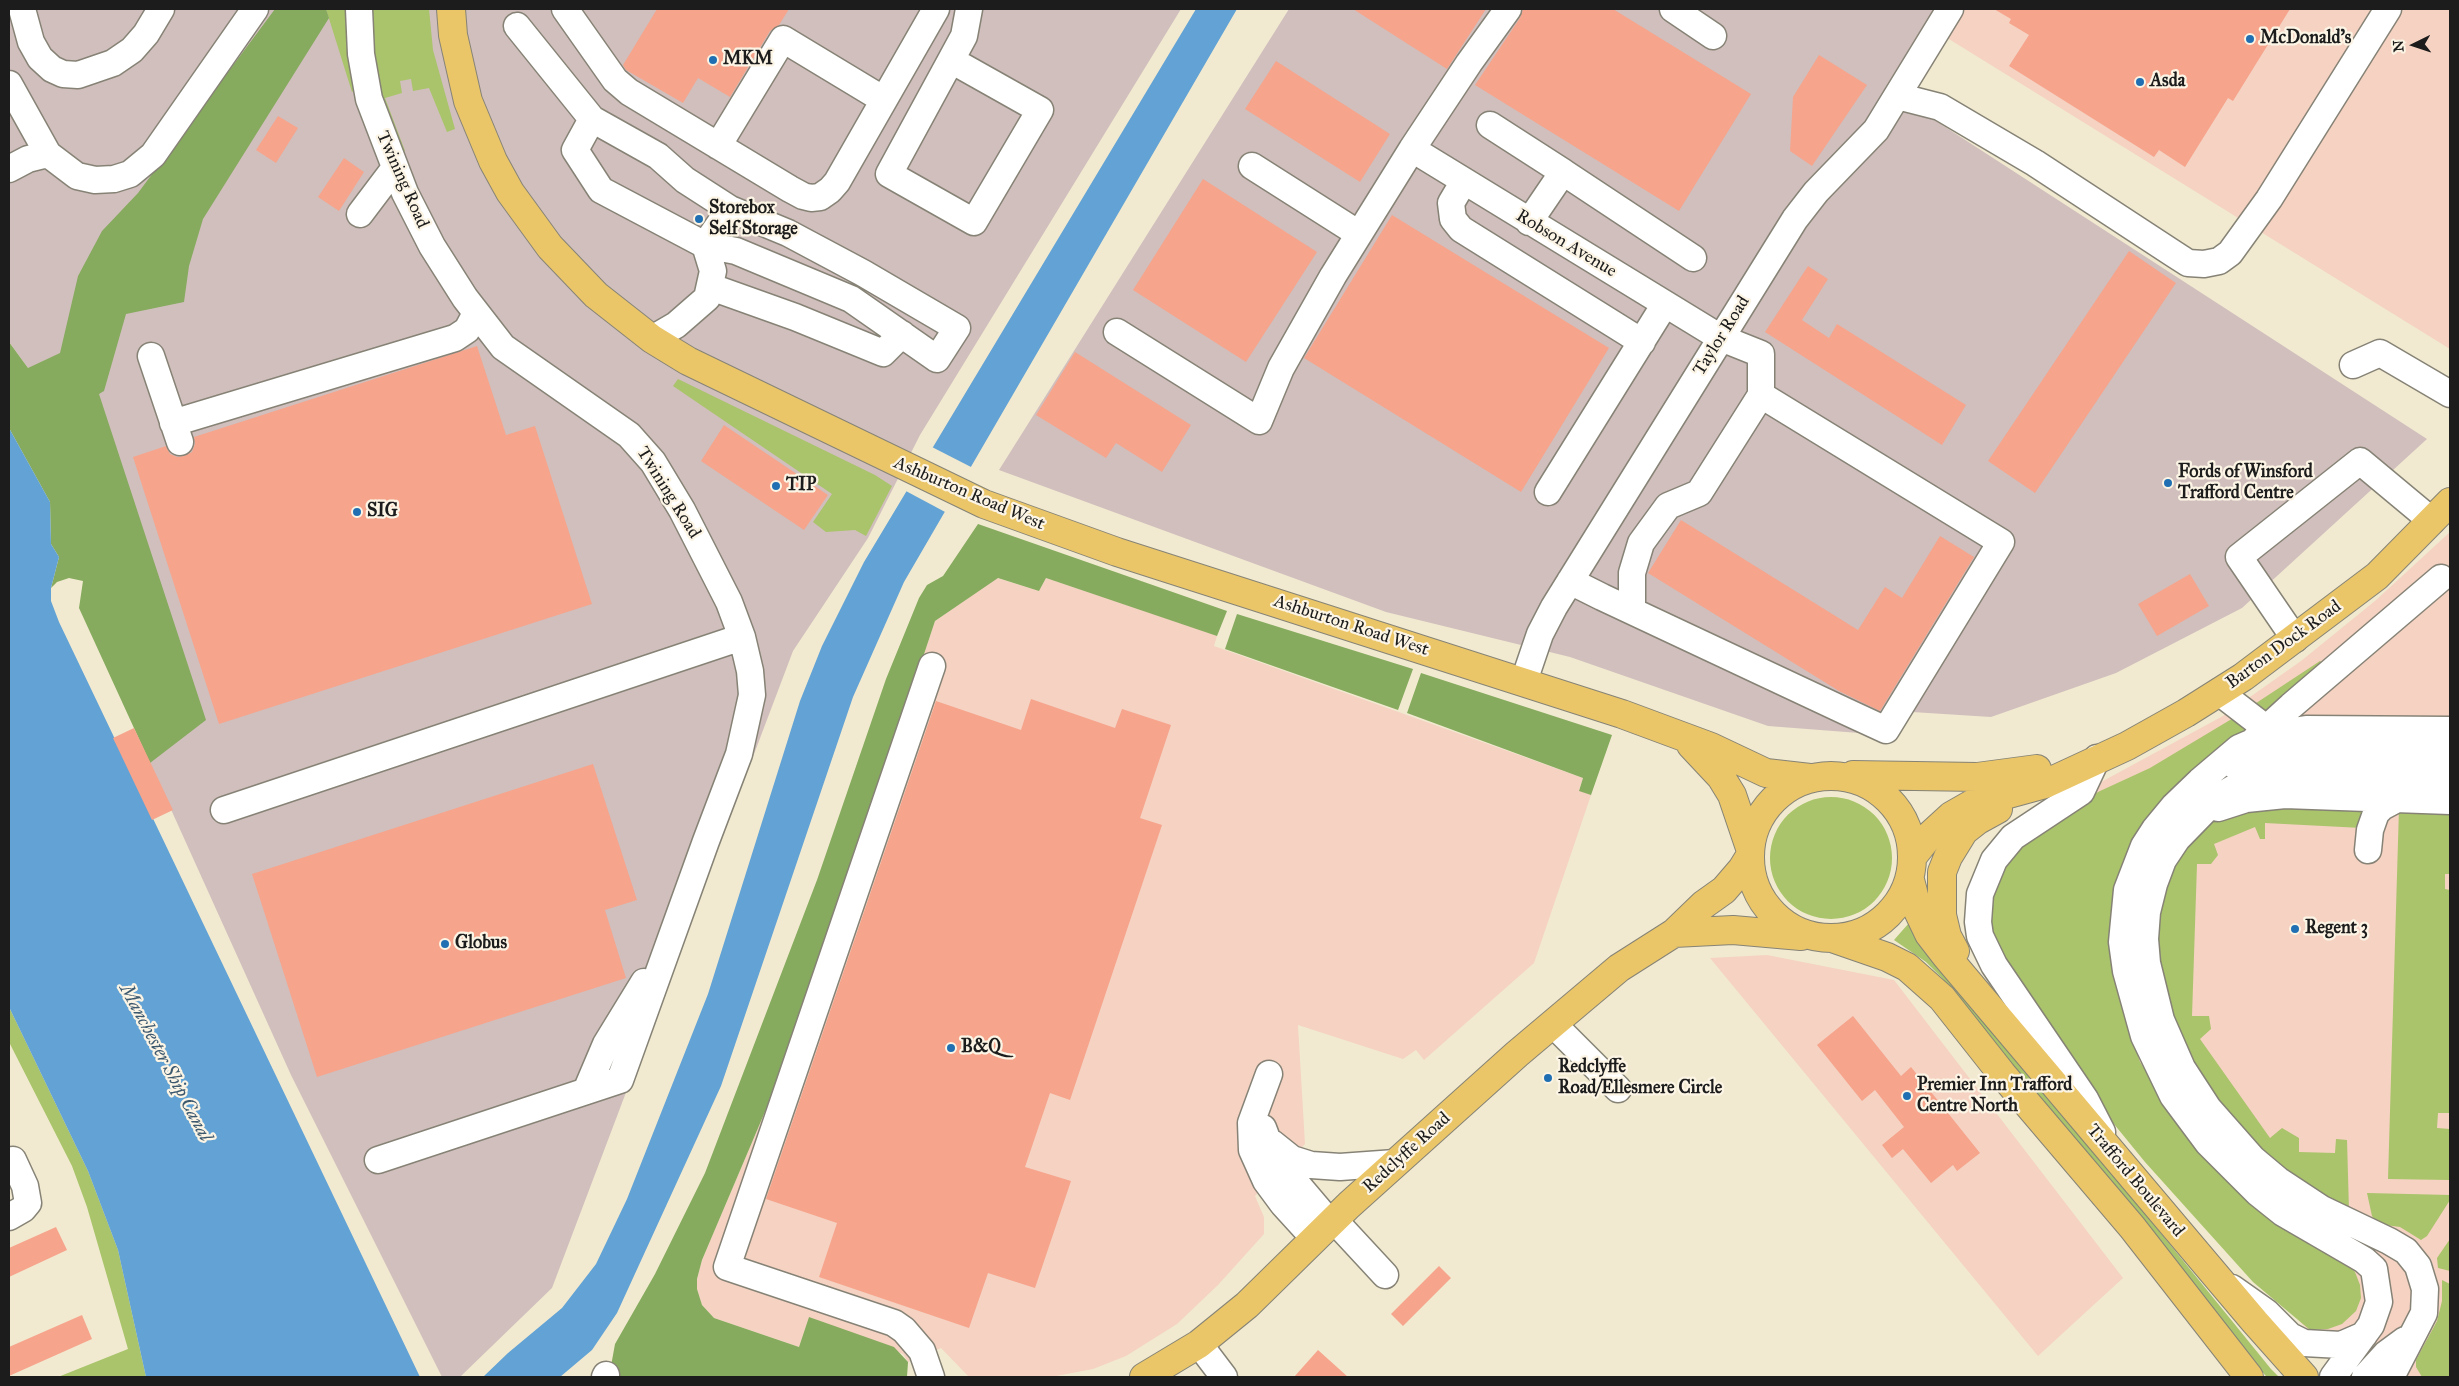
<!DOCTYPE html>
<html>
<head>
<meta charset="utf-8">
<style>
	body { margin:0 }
	#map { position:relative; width:2459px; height:1386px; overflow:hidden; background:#f1ead0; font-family:"IM FELL Great Primer",serif }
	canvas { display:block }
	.frame { position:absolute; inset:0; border:10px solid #1c1c1c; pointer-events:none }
	.north { position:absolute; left:2389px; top:20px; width:50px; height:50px; -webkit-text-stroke:4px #fcf5e5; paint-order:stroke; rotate:266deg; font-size:14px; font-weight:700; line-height:20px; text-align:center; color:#1c1c1c }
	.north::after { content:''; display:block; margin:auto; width:18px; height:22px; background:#1c1c1c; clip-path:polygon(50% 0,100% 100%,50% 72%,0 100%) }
</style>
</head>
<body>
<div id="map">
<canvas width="2459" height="1386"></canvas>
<div class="frame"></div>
<div class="north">N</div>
</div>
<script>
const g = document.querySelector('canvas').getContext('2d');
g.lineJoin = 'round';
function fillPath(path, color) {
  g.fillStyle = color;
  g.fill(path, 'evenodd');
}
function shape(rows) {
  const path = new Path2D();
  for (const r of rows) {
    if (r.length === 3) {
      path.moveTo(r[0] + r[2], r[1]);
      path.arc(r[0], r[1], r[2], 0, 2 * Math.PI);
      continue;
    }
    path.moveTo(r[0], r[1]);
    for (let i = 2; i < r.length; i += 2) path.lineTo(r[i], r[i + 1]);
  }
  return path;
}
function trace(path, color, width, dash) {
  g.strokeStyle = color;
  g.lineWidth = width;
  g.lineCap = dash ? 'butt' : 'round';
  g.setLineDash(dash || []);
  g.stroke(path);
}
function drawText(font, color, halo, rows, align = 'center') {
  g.font = font + ' "IM FELL Great Primer",serif';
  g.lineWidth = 4.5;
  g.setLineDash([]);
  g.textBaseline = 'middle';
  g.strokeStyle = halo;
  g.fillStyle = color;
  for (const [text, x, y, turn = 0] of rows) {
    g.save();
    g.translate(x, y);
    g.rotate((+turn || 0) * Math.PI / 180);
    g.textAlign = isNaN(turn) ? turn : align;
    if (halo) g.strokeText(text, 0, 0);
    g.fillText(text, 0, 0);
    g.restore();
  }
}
fillPath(shape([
	[1960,9,2450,9,2450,349,1944,36],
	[2450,532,2450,1377,2357,1377,2302,1324,1989,963,1995,846,2103,781,2223,716,2301,661,2375,601],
	[997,578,1039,591,1046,578,1201,630,1217,636,1214,646,1583,778,1579,790,1591,795,1534,963,1424,1060,1416,1050,1403,1059,1298,1025,1305,1144,1255,1196,1264,1217,1264,1234,1218,1285,1177,1324,1126,1356,1093,1369,1051,1377,969,1377,941,1348,908,1362,903,1354,809,1317,799,1347,714,1318,702,1305,697,1289,697,1279,702,1260,798,1034,935,621],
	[1767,955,1894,980,2123,1278,2038,1356,1710,958]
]), '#f5d2c2');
fillPath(shape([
	[9,9,1181,9,920,435,868,538,793,651,552,1288,460,1377,442,1377,291,1075,150,763,28,368,9,342],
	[1289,9,1934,9,1885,88,2427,439,2242,608,2116,673,1991,717,1912,712,1898,736,1768,726,1570,657,1386,612,999,470]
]), '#d1bfbd');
fillPath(shape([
	[326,9,345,9,350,67,355,90,352,92],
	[372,9,429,9,433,50,455,129,447,132,429,88,413,91,411,79,400,81,402,93,385,98,405,151,399,153,379,92,371,26],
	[678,379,875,475,892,486,866,536,855,530,826,532,813,522,832,494,673,386],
	[2320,661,2323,663,2207,762,2128,853,2113,894,2109,940,2119,998,2140,1062,2183,1127,2344,1259,2355,1272,2360,1285,2361,1298,2356,1311,2342,1324,2328,1329,2310,1330,2253,1282,2145,1162,2096,1102,1982,933,1999,849,2033,827,2100,791,2150,768,2235,717],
	[1831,858,61],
	[2263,805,2366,808,2362,828,2265,823,2265,839,2260,839,2255,827,2214,844,2218,855,2211,864,2197,864,2192,1016,2209,1016,2211,1029,2200,1039,2270,1138,2282,1128,2299,1138,2299,1152,2335,1153,2336,1139,2347,1140,2349,1211,2275,1166,2214,1098,2187,1054,2170,1016,2157,968,2154,927,2160,891,2188,839,2214,819],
	[2399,808,2450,810,2450,874,2445,874,2445,889,2450,890,2450,1113,2438,1113,2437,1128,2450,1129,2449,1180,2388,1179],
	[1909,923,2271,1369,2279,1377,2267,1377,2265,1375,1943,979,1926,962,1894,940],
	[9,1007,88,1171,118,1250,146,1377,58,1377,128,1349,87,1207,72,1166,9,1042],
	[2367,1193,2450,1195,2450,1200,2427,1236,2421,1240,2400,1227,2378,1224,2372,1216],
	[2450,1239,2450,1271,2438,1268,2437,1258],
	[2442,1280,2450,1284,2450,1377,2422,1377,2416,1367,2416,1360,2437,1321,2442,1301]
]), '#a9c46a');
fillPath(shape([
	[275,9,326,9,329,18,203,219,189,266,184,302,126,314,104,391,99,394,206,720,150,763,79,608,83,581,69,578,57,582,51,588,59,557,51,544,50,502,9,428,9,342,28,368,60,353,78,276,102,231,138,193],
	[978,524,1227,611,1217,636,1046,578,1039,591,998,578,935,621,798,1034,702,1260,697,1279,697,1289,702,1305,714,1318,799,1347,809,1317,894,1347,908,1362,907,1377,609,1377,615,1344,655,1274,705,1173,817,880,886,679,919,598,927,585,943,576],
	[1237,614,1413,669,1398,710,1225,649],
	[1421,673,1612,735,1591,795,1579,791,1583,778,1407,713]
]), '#86aa5e');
fillPath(shape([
	[1196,9,1237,9,904,582,853,697,721,1086,617,1313,592,1350,560,1377,483,1377,508,1353,562,1308,596,1264,627,1199,708,994,800,701,822,646,864,562],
	[9,428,50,502,51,544,59,557,51,588,51,601,59,622,420,1377,146,1377,118,1250,88,1171,9,1007]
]), '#62a2d4');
fillPath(shape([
	[930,446,973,468,947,513,904,490]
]), '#f1ead0');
fillPath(shape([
	[657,9,789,9,779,25,770,31,730,97,698,78,683,103,626,70,623,65],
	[1353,9,1486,9,1447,69],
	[1523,9,1613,9,1751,94,1679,211,1475,85,1520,18],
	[1994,9,2290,9,2233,101,2228,98,2185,167,2159,150,2154,157,2009,66,2029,35,2009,23,2011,19],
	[1819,55,1867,85,1812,166,1790,151,1793,97],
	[1276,61,1390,134,1360,182,1245,109],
	[278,116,298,128,276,163,256,150],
	[344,158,364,172,339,211,318,197],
	[1203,179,1317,252,1246,362,1133,290],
	[1392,215,1609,348,1521,492,1304,358],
	[2129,251,2176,283,2035,493,1988,461],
	[1808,266,1828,279,1802,320,1829,338,1837,324,1966,405,1942,445,1765,332],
	[477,346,506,435,535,426,592,604,219,724,133,457,166,446,170,454,177,457,184,456,192,452,195,444,194,437],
	[1075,352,1191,425,1162,472,1116,443,1106,458,1036,415],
	[724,425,828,495,804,530,701,461],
	[1681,520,1858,630,1885,587,1902,598,1940,536,1974,557,1880,711,1839,691,1648,573],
	[2190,574,2209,606,2157,636,2138,604],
	[1031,699,1115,728,1122,709,1171,725,1140,818,1162,825,1070,1100,1050,1093,1025,1167,1071,1181,1035,1288,988,1273,969,1328,819,1277,837,1223,766,1199,936,701,1021,730],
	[134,728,173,810,152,820,113,738],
	[593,764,637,900,605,910,626,978,317,1077,252,874],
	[1853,1016,1901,1076,1911,1067,1980,1153,1957,1171,1953,1165,1931,1183,1903,1149,1892,1158,1882,1145,1904,1127,1875,1090,1862,1101,1817,1045],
	[56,1227,67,1250,9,1277,9,1248],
	[1439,1266,1451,1278,1403,1326,1391,1314],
	[82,1315,92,1339,9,1376,9,1347],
	[1318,1350,1348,1377,1294,1377]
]), '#f6a48c');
const minor = shape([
	[22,9,31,42,40,58,52,69,63,74,78,75,113,63,132,50,146,34,161,9],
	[359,9,361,54,369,99,405,193,432,246,465,298,503,347,629,435,653,462,682,510,729,602,742,637,750,671,752,695,739,754,706,841,620,1080,378,1160],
	[565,9,615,80,629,92,790,189,803,196,811,198,820,197,830,190,837,182,936,9],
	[1673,9,1713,36],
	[517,26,592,119],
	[951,60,1040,110,974,222,889,174,951,60,964,36,969,9],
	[9,84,48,154,77,176,95,180,114,179,130,174,153,155,255,9],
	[1897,96,1940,107,2035,163,2174,254,2188,263,2204,264,2219,261,2230,253,2269,199,2388,9],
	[592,119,658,156,685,180,730,209,788,233,863,273,957,328,937,359,851,299,736,251,705,245,601,190,575,150,592,119],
	[1490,125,1563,172],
	[718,146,783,39,884,100],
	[1412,149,1721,338,1761,354,1761,395],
	[1252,166,1359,234],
	[9,169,28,159,48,154],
	[1464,181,1451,203,1453,219,1461,229,1642,342],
	[360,214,394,169],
	[1529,222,1563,172,1693,258],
	[705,245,730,209],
	[711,287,795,317,883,353,902,334],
	[1117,332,1259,421,1281,368,1333,276,1412,149,1469,63,1508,9],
	[652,339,676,325,707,298,713,271,705,245],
	[151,356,180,442],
	[2353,365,2380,353,2450,394],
	[173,423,455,338,467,330,476,313],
	[1548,492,1665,304],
	[1570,581,1602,597,1847,712,1886,730,2001,542,1761,395,1699,493,1668,506,1641,543,1632,573,1632,611],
	[2295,639,2239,557,2360,461,2432,521],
	[1524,681,1540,634,1554,607,1795,219,1816,192,1876,130,1950,9],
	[2219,692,2267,729],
	[2256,738,2291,706,2441,578],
	[2097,758,2081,792,2013,837,1994,860,1980,894,1978,922,1980,936,1994,965,2085,1099,2102,1132],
	[2234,765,2260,756,2297,752,2450,755],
	[2218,808,2246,799,2285,795,2450,801],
	[224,810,742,637],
	[2368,850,2370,830,2376,813,2382,807,2397,799],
	[1553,1024,1618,1089],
	[1269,1074,1251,1123,1252,1150,1266,1181,1283,1204,1314,1238],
	[586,1091,606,1044,644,982],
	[1263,1128,1274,1157,1330,1223],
	[1272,1143,1292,1159,1311,1165,1340,1167,1395,1163],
	[9,1217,23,1209,28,1203,25,1186,13,1160],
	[1334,1220,1385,1275],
	[2232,1288,2266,1312,2290,1336,2304,1343,2341,1345,2364,1335],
	[1199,1344,1224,1377],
	[605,1377,606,1375],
	[931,1377,922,1351,904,1330,894,1323,727,1267,932,666],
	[2333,1377,2371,1325,2379,1302,2374,1269,2364,1260,2283,1213,2258,1193,2208,1143,2173,1096,2144,1036,2126,971,2122,942,2127,890,2144,846,2155,829,2174,806,2200,781,2239,748,2269,735,2306,729,2450,730],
	[2365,1377,2386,1354,2405,1340],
	[2391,1377,2424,1313,2425,1289,2418,1266,2406,1251,2389,1241,2322,1209,2278,1180,2253,1159,2208,1108,2182,1068,2161,1020,2147,963,2145,939,2147,912,2154,884,2163,860,2177,839,2217,798,2249,779,2286,774,2450,779]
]);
const major = shape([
	[451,9,453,35,468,101,493,161,510,192,550,247,596,295,652,339,688,361,984,504,1117,552,1622,714,1711,747,1766,773,1810,778],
	[1691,745,1721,777,1732,795,1750,848],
	[1853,775,1977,777,2037,769],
	[1831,857,81],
	[1913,856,1928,837,1951,816,1972,804,2045,784,2127,746,2186,713,2243,677,2377,576,2450,502],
	[1910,880,1918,911,1929,934,1946,956,2255,1322,2304,1377],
	[1674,933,1733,930,1801,936],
	[1835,939,1887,957,1907,967,1942,998,2002,1074,2132,1227,2249,1377],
	[1955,951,1947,936,1942,915,1942,872,1948,857,1964,831,1978,820,1998,809],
	[1144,1377,1199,1344,1247,1305,1349,1205,1517,1054,1619,968,1674,933,1703,905,1724,890,1742,869,1750,856]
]);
trace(minor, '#868376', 29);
trace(major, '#868376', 30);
trace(minor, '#fff', 26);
trace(major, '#eac669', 28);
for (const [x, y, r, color] of [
	[2250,39,5,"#1f6fb2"],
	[713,60,5,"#1f6fb2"],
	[2140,82,5,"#1f6fb2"],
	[699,219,5,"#1f6fb2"],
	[2168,483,5,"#1f6fb2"],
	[776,486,5,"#1f6fb2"],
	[357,512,5,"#1f6fb2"],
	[2295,929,5,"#1f6fb2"],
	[445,944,5,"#1f6fb2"],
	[951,1048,5,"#1f6fb2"],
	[1548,1078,5,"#1f6fb2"],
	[1907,1096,5,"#1f6fb2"]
]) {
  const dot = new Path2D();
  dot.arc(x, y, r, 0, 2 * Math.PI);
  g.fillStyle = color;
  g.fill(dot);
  trace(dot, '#fcf5e5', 2);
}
drawText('bold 18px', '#1c1c1c', '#fcf5e5', [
	["McDonald's",2260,39],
	["MKM",723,60],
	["Asda",2150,82],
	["Storebox",709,209],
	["Self Storage",709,230],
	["Fords of Winsford",2178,473],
	["Trafford Centre",2178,494],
	["TIP",786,486],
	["SIG",367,512],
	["Regent 3",2305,929],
	["Globus",455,944],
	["B&Q",961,1048],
	["Redclyffe",1558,1068],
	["Road/Ellesmere Circle",1558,1089],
	["Premier Inn Trafford",1917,1086],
	["Centre North",1917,1107]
], 'left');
drawText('18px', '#1c1c1c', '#fcf5e5', [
	["Twining Road",402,180,66],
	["Robson Avenue",1566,244,31],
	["Taylor Road",1722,336,-58],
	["Twining Road",668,493,58],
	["Ashburton Road West",969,494,23],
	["Ashburton Road West",1351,626,18],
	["Barton Dock Road",2284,645,-36],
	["Redclyffe Road",1407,1153,-42],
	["Trafford Boulevard",2135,1181,50]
]);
drawText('italic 19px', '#3c586f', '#fcf5e5', [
	["Manchester Ship Canal",165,1063,62]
]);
</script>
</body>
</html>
